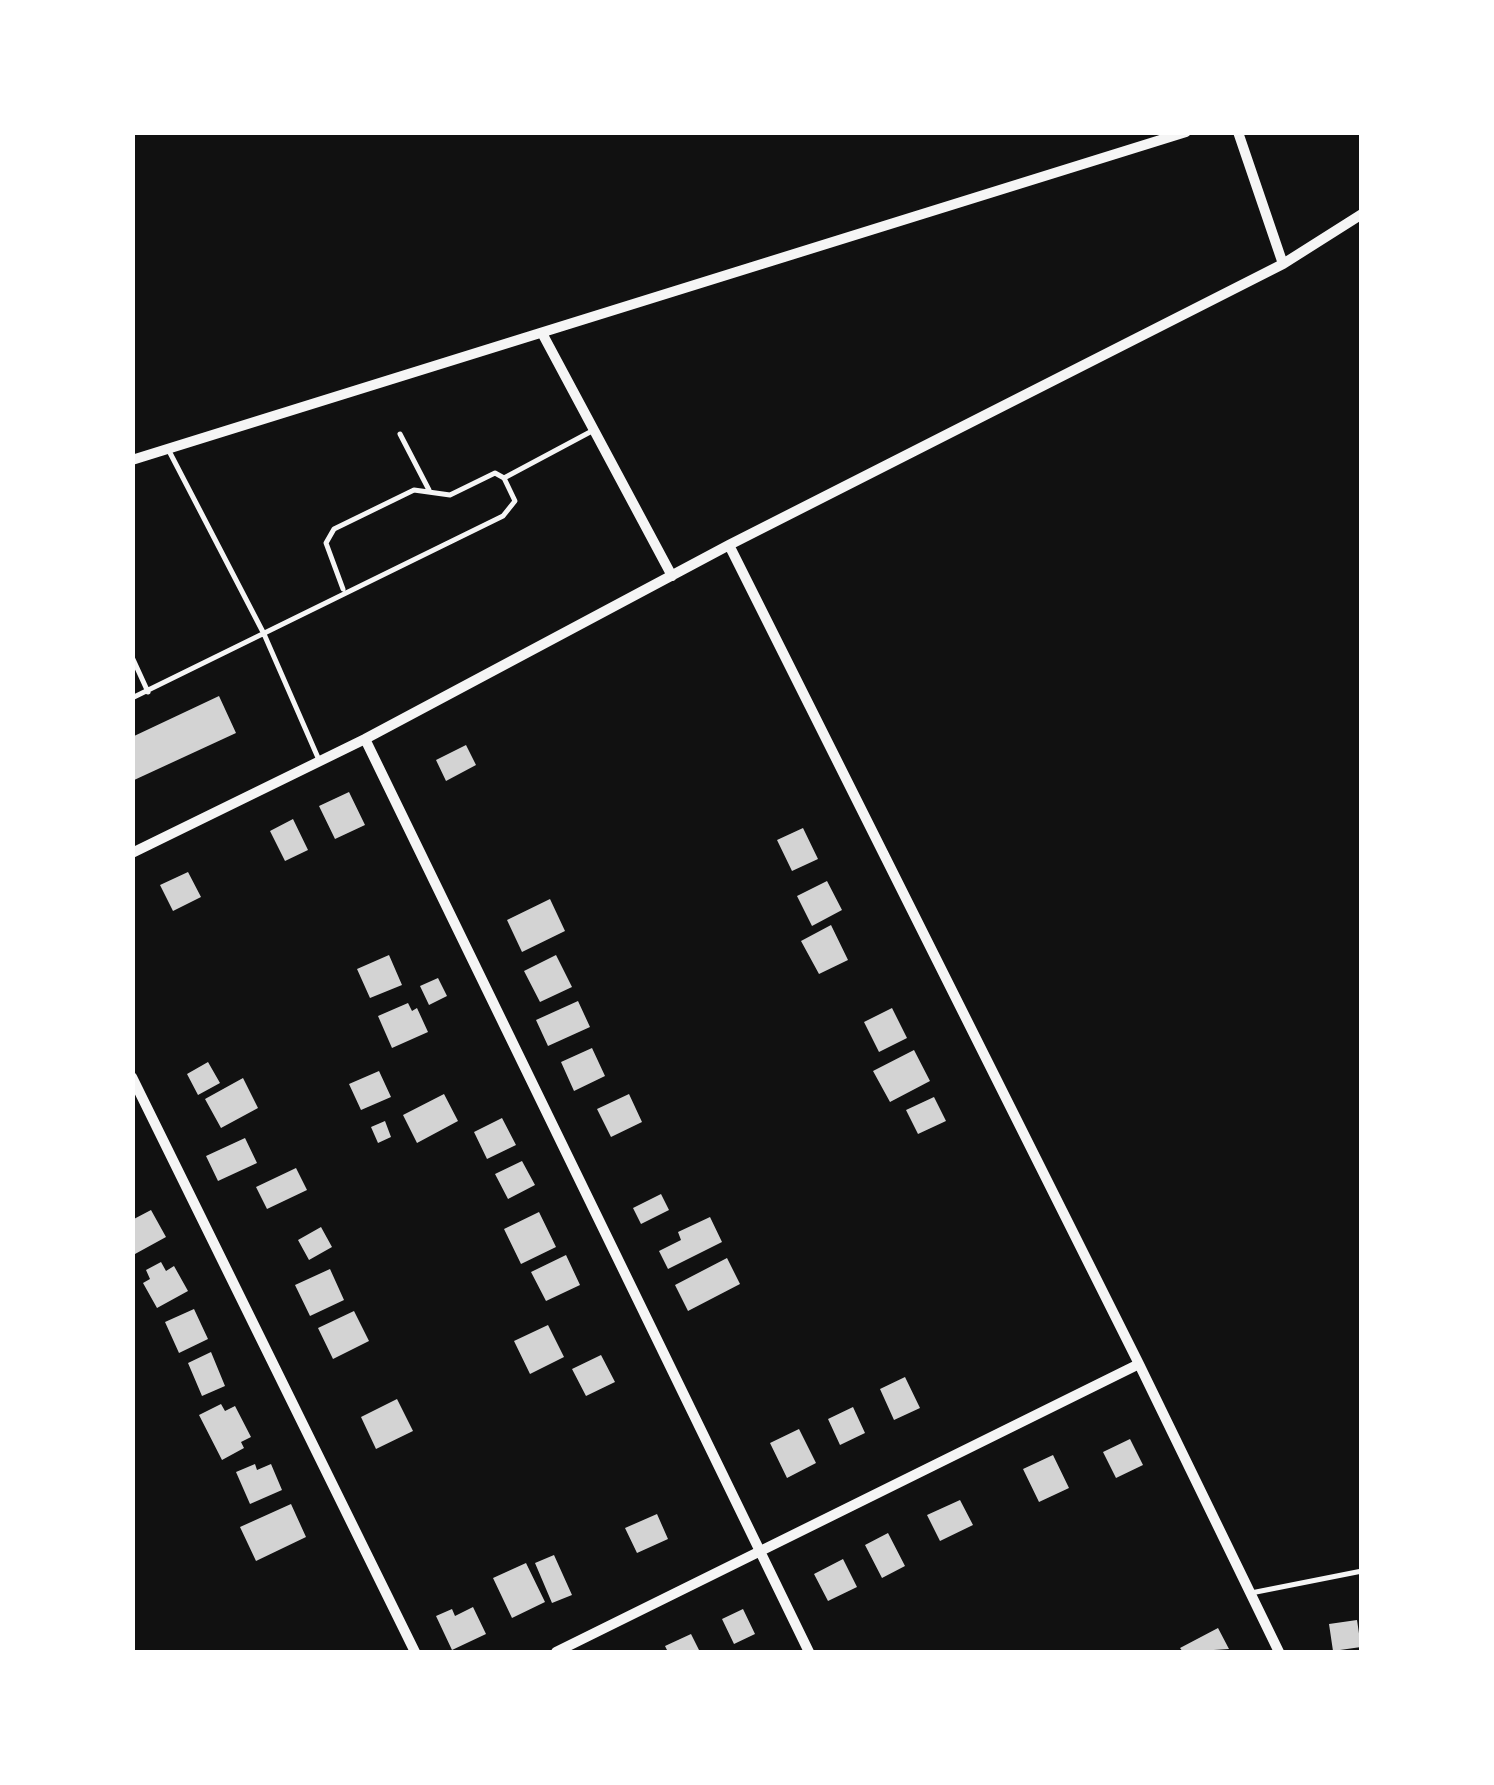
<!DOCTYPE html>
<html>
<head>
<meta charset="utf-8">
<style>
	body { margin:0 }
	#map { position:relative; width:1494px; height:1785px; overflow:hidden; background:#111; font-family:Mulish,sans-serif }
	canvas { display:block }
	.frame { position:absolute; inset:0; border:135px solid #fff; pointer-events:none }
</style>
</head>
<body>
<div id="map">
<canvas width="1494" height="1785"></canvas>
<div class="frame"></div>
</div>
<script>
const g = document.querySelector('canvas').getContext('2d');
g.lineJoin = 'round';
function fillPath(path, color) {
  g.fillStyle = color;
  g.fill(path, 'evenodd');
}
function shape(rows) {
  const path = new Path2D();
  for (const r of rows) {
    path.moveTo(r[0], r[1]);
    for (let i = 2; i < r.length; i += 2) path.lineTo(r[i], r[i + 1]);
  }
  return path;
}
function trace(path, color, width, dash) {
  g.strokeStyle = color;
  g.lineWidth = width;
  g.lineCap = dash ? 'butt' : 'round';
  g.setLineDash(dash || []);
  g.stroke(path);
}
fillPath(shape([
	[219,696,236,733,132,781,132,737],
	[466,745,476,765,446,781,436,760],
	[349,792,365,825,335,839,319,806],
	[293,819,308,850,285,861,270,831],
	[803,828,818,859,792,871,777,840],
	[188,872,201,897,173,911,160,885],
	[827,881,842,910,812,926,797,896],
	[550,899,565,931,522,952,507,920],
	[831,925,848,960,819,974,801,941],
	[389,955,402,985,370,998,357,969],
	[556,955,572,987,540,1002,524,971],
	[438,978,447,996,429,1005,420,986],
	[578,1001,590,1027,548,1046,536,1020],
	[408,1003,412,1011,417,1008,428,1032,392,1048,378,1016],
	[892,1008,907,1038,879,1052,864,1022],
	[592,1048,605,1076,574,1091,561,1062],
	[914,1050,930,1081,890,1102,873,1071],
	[208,1062,220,1083,198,1095,187,1074],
	[379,1071,391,1097,361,1110,349,1084],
	[243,1078,258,1108,221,1128,205,1099],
	[444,1094,458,1121,417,1143,403,1115],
	[629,1094,642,1122,611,1137,597,1109],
	[934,1097,946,1121,918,1134,906,1110],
	[502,1118,516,1145,487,1159,474,1132],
	[385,1121,391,1137,378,1143,371,1127],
	[245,1138,257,1163,218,1181,206,1156],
	[522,1161,535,1185,508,1199,495,1174],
	[296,1168,307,1190,267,1209,256,1187],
	[661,1194,669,1210,641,1224,633,1208],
	[151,1210,166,1237,135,1254,132,1220],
	[539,1212,556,1247,521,1264,504,1229],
	[710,1217,722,1242,668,1269,659,1251,681,1240,678,1232],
	[321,1227,332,1247,309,1260,298,1240],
	[566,1255,580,1285,546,1301,531,1272],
	[727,1258,740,1284,688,1311,675,1285],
	[161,1262,166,1271,174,1266,188,1291,157,1308,143,1283,150,1279,146,1270],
	[330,1269,344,1300,310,1316,295,1285],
	[194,1309,208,1339,179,1353,165,1322],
	[354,1311,369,1341,333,1359,318,1328],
	[548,1325,564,1357,530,1374,514,1341],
	[211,1352,225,1386,202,1396,188,1363],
	[601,1355,615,1382,586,1396,572,1369],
	[905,1377,920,1408,894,1420,880,1389],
	[397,1399,413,1431,376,1449,361,1417],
	[221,1404,225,1411,235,1406,251,1437,241,1442,244,1448,222,1460,199,1415],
	[853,1407,865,1433,840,1445,828,1419],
	[799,1429,816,1463,787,1478,770,1443],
	[1130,1439,1143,1465,1116,1478,1103,1452],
	[1053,1455,1069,1488,1039,1502,1023,1469],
	[255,1464,257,1470,271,1464,282,1490,250,1504,236,1472],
	[960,1500,973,1525,940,1541,927,1515],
	[291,1504,306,1537,256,1561,240,1527],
	[657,1514,668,1539,637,1553,625,1528],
	[888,1533,905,1566,882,1578,865,1545],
	[554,1555,572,1595,552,1603,535,1563],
	[843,1559,857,1587,828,1601,814,1574],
	[526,1563,545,1602,512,1618,493,1578],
	[473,1607,486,1634,452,1650,436,1616,452,1609,455,1616],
	[743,1609,755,1634,734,1644,722,1619],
	[1357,1620,1361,1647,1333,1651,1329,1624],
	[1218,1628,1229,1649,1183,1652,1180,1648],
	[691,1634,700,1652,668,1652,665,1646]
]), '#d3d3d3');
trace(shape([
	[400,434,429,490],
	[168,449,264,634,319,760],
	[343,589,326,543,334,529,414,490,450,495,495,473,504,478],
	[132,657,148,692],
	[132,698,503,516,515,501,504,478,592,431],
	[1251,1593,1362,1571]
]), '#f5f5f5', 5);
trace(shape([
	[1238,132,1283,264],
	[542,333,672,576],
	[132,460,1186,132],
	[729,545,1139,1364,1279,1652],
	[365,739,809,1652],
	[132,853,365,739,729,545,1283,264,1362,214],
	[132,1077,415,1652],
	[556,1652,1139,1364]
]), '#f5f5f5', 10);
</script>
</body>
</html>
